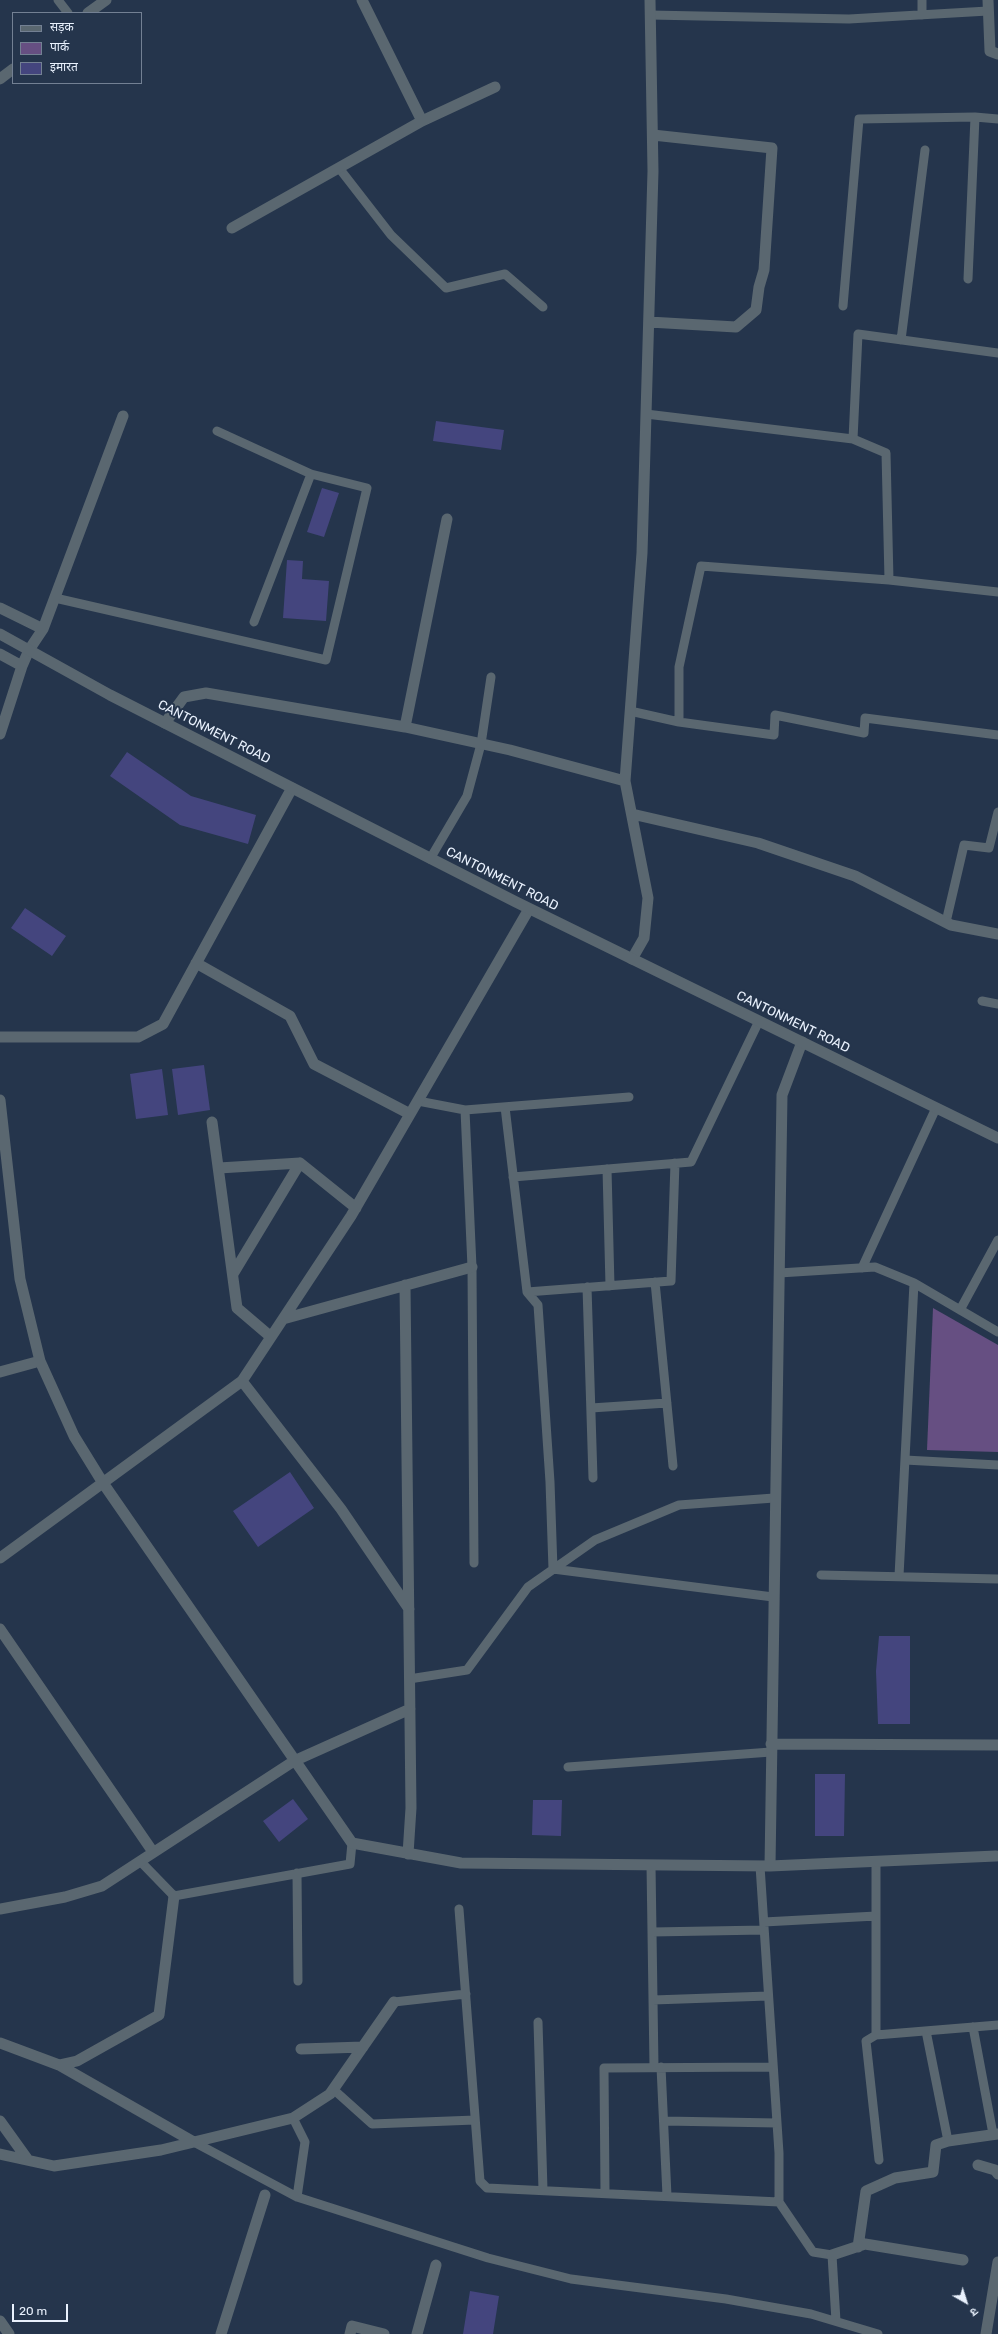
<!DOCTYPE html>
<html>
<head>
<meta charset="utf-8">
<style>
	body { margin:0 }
	#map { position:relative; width:998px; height:2334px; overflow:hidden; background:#25354c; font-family:Rubik,"Noto Sans Devanagari",sans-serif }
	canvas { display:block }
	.legend { position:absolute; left:12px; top:12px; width:130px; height:72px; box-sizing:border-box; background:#25354c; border:1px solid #738093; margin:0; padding:5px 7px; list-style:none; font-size:12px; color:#e9f1fd }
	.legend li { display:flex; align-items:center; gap:8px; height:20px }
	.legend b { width:20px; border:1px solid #738093 }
	.north { position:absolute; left:946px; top:2282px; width:40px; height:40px; -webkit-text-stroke:3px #25354c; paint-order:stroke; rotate:141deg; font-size:11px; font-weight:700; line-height:16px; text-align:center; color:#e9f1fd }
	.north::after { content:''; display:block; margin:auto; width:14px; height:18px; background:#e9f1fd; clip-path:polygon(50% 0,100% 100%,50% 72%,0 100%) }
	.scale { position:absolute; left:12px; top:2304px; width:56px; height:18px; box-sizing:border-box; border:2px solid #e9f1fd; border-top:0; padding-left:5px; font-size:12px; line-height:14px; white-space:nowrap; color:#e9f1fd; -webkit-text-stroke:3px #25354c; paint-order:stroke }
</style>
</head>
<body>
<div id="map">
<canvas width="998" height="2334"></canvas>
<ul class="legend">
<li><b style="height:5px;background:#5a6770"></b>सड़क</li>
<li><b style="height:11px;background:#664f82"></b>पार्क</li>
<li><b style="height:11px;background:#44457e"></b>इमारत</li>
</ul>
<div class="north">उ</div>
<div class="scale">20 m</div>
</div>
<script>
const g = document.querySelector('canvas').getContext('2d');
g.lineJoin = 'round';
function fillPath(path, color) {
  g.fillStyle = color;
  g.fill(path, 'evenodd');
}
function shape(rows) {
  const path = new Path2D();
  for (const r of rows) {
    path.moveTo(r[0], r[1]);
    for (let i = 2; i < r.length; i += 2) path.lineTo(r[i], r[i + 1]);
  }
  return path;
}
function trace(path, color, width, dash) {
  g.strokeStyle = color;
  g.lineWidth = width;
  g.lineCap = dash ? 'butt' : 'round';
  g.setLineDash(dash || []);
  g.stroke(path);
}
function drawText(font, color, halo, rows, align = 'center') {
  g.font = font + ' Rubik,sans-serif';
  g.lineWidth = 4;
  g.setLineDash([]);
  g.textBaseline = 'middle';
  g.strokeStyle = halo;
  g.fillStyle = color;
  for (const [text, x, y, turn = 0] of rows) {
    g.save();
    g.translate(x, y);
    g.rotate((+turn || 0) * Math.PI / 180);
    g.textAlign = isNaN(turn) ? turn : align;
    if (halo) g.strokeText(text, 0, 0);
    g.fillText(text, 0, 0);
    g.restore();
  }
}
fillPath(shape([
	[933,1308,998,1345,998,1452,927,1450]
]), '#664f82');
fillPath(shape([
	[436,421,504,430,501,450,433,441],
	[322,488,339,493,324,537,307,532],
	[287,560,303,561,302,579,329,581,326,621,283,618],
	[127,752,191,796,256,815,248,844,180,825,110,776],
	[25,908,66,936,52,956,11,928],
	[204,1065,210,1110,178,1115,172,1069],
	[162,1069,168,1115,136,1119,130,1074],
	[290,1472,314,1508,258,1547,233,1511],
	[879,1636,910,1636,910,1724,878,1724,876,1671],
	[815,1774,845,1774,844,1836,815,1836],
	[293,1799,308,1819,279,1842,263,1821],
	[533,1800,562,1800,561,1836,532,1835],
	[470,2291,499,2296,493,2334,463,2334]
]), '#44457e');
trace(shape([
	[58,0,68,13],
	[922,0,922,15],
	[650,15,849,19,988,11],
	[339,168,391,235,446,288,505,274,543,307],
	[968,279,975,117],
	[843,306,859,119,975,117,998,119],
	[901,340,925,150],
	[646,414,853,439,886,453,889,580],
	[853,439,858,334,998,353],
	[55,598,326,660,367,488,311,474,217,431],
	[254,622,311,474],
	[630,711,679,722,774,735,775,715,864,733,865,718,998,735],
	[679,722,679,667,701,566,889,580,998,592],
	[430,859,467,796,481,744,491,677],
	[946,922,964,845,989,848,998,812],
	[982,1001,998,1004],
	[418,1101,465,1110,629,1097],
	[505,1107,527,1292,538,1305,550,1482,553,1569,773,1597],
	[465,1110,472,1267,474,1563],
	[607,1169,610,1286],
	[513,1177,691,1162,759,1021],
	[862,1268,936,1108],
	[779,1273,875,1267,914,1283,998,1332],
	[655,1282,673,1466],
	[587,1287,593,1478],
	[527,1292,671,1281,675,1163],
	[960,1310,998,1240],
	[591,1408,667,1403],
	[905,1460,998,1465],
	[821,1575,998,1579],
	[899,1576,914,1283],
	[409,1679,467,1670,528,1587,595,1540,679,1505,774,1498],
	[568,1767,771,1752],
	[140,1861,174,1896,350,1864,352,1843],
	[876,1861,876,2035,866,2041,879,2160],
	[651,1865,654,2067],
	[760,1866,779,2153,779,2202,813,2252,832,2255,836,2321],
	[297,1873,298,1981],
	[459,1909,480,2181,487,2188,779,2202],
	[764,1922,876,1916],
	[652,1932,764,1930],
	[653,2000,768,1996],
	[394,2002,466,1994],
	[538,2022,543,2190],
	[973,2027,993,2134],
	[926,2031,948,2141],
	[876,2035,998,2025],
	[661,2067,667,2196],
	[333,2089,372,2124,475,2120],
	[293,2118,305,2142,297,2197,488,2258,571,2279,726,2299,811,2314,878,2334],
	[664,2121,777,2123],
	[192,2141,297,2197],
	[605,2193,604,2068,773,2067]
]), '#5a6770', 9);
trace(shape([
	[362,0,422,121],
	[988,0,990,51,998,54],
	[88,13,106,0],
	[0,79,13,69],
	[232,228,422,121,495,87],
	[649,322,736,327,756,310,759,287,764,270,772,148,653,135],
	[0,608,43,629],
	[0,654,22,666],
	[165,723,184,697,206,693,405,727,510,750,625,781],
	[405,727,447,519],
	[0,734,22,666,29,650,43,629,123,416],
	[632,814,758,843,855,876,951,925,998,934],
	[632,959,644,938,648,898,625,781,642,553,653,171,650,0],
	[196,963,290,1016,314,1064,410,1114],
	[0,1037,138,1037,163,1024,292,788],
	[0,1100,20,1279,40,1361,74,1436,103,1483,352,1843,461,1863,770,1866,996,1856],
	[212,1122,237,1308,271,1337],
	[219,1168,300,1163],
	[233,1274,300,1163,356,1208],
	[405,1285,411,1808,408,1854],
	[283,1319,472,1267],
	[0,1372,40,1361],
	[242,1381,341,1509,409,1609],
	[0,1558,242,1381,351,1216,529,909],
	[0,1629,153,1852],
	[771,1744,998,1745],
	[770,1866,782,1095,802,1042],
	[0,1909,65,1897,102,1886,294,1761,410,1709],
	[0,2043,59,2065,77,2061,159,2015,174,1896],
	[301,2049,363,2047],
	[59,2065,192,2141],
	[0,2121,28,2160],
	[0,2154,54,2166,161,2150,293,2118,330,2094,394,2002],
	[978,2165,995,2170,998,2174],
	[858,2247,866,2191,895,2178,933,2172,936,2145,948,2141,998,2134],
	[832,2255,865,2244,963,2260],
	[0,2321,9,2334],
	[221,2334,265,2195],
	[350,2334,352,2326,384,2334],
	[417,2334,436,2265],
	[986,2334,998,2262]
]), '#5a6770', 11);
trace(shape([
	[0,634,110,695,516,902,998,1138]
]), '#5a6770', 11);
drawText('13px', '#e9f1fd', '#25354c', [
	["CANTONMENT ROAD",214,732,27],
	["CANTONMENT ROAD",502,879,27],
	["CANTONMENT ROAD",793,1022,26]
]);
</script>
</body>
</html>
